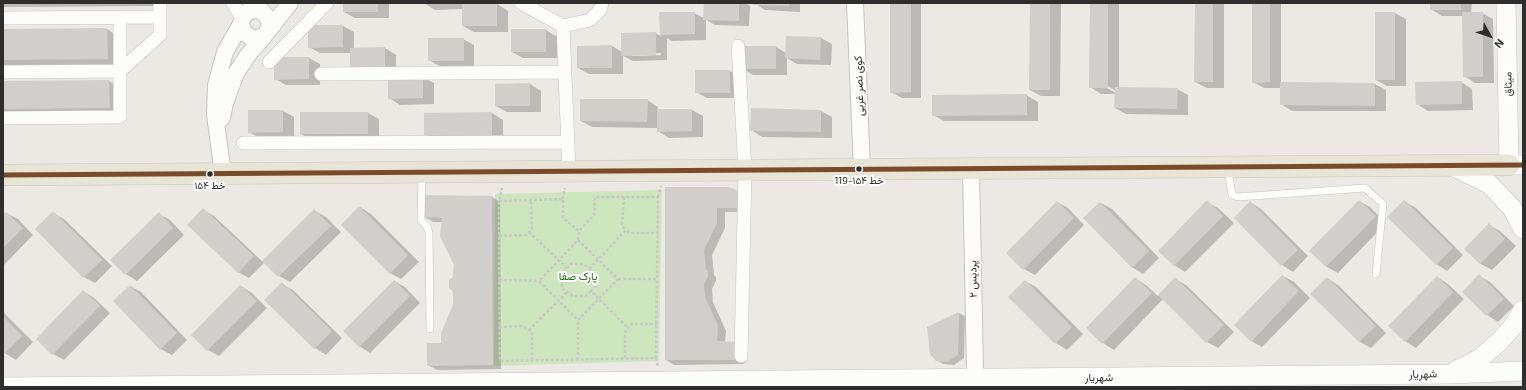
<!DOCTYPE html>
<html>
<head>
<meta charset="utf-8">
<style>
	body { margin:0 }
	#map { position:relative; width:1526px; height:390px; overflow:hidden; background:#ece8e4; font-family:"Exo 2",sans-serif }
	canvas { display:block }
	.frame { position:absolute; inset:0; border:4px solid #2e2e2e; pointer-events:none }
	.north { position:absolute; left:1470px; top:16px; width:40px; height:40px; -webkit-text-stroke:3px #fff; paint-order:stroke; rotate:130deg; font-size:11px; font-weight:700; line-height:16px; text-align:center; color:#2e2e2e }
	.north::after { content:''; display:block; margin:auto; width:14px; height:18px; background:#2e2e2e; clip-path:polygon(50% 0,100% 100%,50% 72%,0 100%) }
</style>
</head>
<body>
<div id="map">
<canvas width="1526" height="390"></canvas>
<div class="frame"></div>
<div class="north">N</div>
</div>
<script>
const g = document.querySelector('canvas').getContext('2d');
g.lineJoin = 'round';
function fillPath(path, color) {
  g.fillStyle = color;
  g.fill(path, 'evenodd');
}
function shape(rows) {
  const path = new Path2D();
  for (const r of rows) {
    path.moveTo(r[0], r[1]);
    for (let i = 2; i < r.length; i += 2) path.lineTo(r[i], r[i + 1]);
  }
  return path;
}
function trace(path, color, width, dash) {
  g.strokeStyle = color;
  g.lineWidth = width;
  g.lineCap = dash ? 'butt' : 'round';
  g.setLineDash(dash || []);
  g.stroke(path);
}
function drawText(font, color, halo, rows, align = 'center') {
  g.font = font + ' "Exo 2",Vazirmatn,sans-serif';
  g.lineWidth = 4;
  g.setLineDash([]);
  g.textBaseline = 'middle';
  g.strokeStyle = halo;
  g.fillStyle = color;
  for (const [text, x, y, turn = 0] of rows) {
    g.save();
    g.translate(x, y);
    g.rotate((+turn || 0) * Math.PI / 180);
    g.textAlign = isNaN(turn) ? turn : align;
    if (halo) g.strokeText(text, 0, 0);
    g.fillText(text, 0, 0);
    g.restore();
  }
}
fillPath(shape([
	[662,190,659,361,494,366,495,194]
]), '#cee6be');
fillPath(shape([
	[3,3,161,3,161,6,3,7],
	[344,3,389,3,389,18,355,18,344,12],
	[424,3,497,4,508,11,508,32,474,32,463,26,463,9,435,10],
	[705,3,746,3,750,6,749,26,715,25,706,20,706,40,672,41,667,38,667,60,633,61,623,56,623,74,589,74,578,68,612,46,622,52,655,33,661,36,660,13,694,13,704,18],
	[661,53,661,55,632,56,632,54],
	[754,3,800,3,800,12,765,10],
	[891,3,921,3,921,98,902,98,891,92],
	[1031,3,1061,3,1060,96,1041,96,1030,90],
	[1091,3,1119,3,1119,88,1177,89,1188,95,1188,115,1126,114,1115,108,1116,94,1101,94,1090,87],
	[1104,84,1116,91,1116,93,1103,86],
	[1196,3,1224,3,1224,88,1207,88,1195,82],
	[1253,3,1281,3,1281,83,1375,84,1386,90,1386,111,1292,111,1281,104,1281,88,1264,88,1253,82],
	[1431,3,1472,3,1471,13,1482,13,1493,19,1494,83,1475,83,1464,76,1463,16,1442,16,1431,9],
	[1395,13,1406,19,1406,86,1387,86,1376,80],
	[309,26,343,26,354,32,354,49,385,48,396,55,396,77,422,77,434,83,434,104,400,105,389,98,389,76,351,53,320,53,309,47],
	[107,29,118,36,118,65,3,66,3,30],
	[546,30,557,37,557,58,523,58,512,52],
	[821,38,832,44,831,65,797,64,787,58,787,75,753,75,742,68,742,47,776,47,786,53],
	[463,39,474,45,474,66,441,67,429,60],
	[309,58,320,64,320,85,286,85,275,79],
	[696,71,730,71,741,77,741,98,707,98,696,92],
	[109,81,120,87,121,114,3,115,3,82],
	[1461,82,1472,89,1473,110,1428,111,1417,104],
	[530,84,541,91,541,112,507,112,496,106],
	[1026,95,1038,102,1038,121,944,121,933,115],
	[647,100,658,107,658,110,692,110,703,116,703,137,669,138,658,131,658,128,592,127,581,121],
	[752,109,821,111,832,117,832,138,762,137,751,130],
	[283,111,294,117,294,138,260,138,249,132],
	[368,113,379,119,379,140,312,140,301,134],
	[492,113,503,120,503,141,436,141,425,134],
	[666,188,734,190,743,195,745,212,725,212,725,228,712,255,714,275,716,277,716,281,712,289,713,302,726,331,725,342,746,348,745,362,743,364,674,365,666,360],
	[492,197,500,202,501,369,437,370,428,365,442,344,454,305,456,265,443,222,433,222,425,217],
	[1359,201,1370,207,1386,223,1338,273,1327,267,1311,251],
	[1404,201,1416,208,1463,255,1447,271,1436,264],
	[1057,202,1068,208,1084,225,1035,275,1024,269],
	[1207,202,1218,208,1234,223,1185,272,1174,265],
	[1250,202,1261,209,1308,256,1293,272,1282,265],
	[1101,203,1112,209,1159,258,1143,274,1132,267],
	[360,207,371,214,419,262,401,279,390,273],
	[203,210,214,216,263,262,315,211,326,217,341,232,290,282,279,276,265,262,249,278,238,272],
	[6,213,18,219,33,235,3,266,3,216],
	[53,213,64,219,112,266,95,283,84,277,36,229],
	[159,214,170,220,184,235,137,281,126,274,112,260],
	[1489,225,1500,231,1516,246,1492,270,1481,264,1466,249],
	[1283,276,1294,282,1310,298,1262,347,1251,341],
	[1479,276,1490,282,1514,306,1498,322,1487,315,1463,292],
	[1437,277,1448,284,1464,299,1416,348,1405,341],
	[1135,278,1146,285,1158,296,1175,279,1186,285,1234,332,1218,348,1207,342,1163,299,1114,350,1103,343,1087,328],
	[1327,278,1338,285,1386,333,1371,348,1360,342,1312,294],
	[394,281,405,287,420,303,370,353,359,346],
	[1025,281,1036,287,1083,334,1067,350,1056,343,1009,297],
	[282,284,293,290,342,338,326,355,315,348,266,300],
	[130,286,141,292,187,340,172,355,161,349],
	[241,286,252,293,267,308,219,356,208,350],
	[83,291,94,298,110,313,64,360,53,354],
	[3,312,33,342,16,360,3,352],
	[959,313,965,316,964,358,954,365,943,364,937,360,928,328]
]), '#0003');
fillPath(shape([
	[343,3,378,3,378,12,343,12],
	[462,3,497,3,497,26,462,26],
	[704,3,739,3,739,21,703,20],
	[753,3,789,3,789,6,753,5],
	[890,3,911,3,911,92,890,93],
	[1030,3,1050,3,1050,90,1029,90],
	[1090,3,1108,3,1108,88,1089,88],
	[1195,3,1213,3,1213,82,1194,82],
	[1252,3,1270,3,1270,82,1252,83],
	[1430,3,1461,3,1461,10,1430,10],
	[659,12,695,12,695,34,660,35],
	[1375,12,1395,12,1395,80,1375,80],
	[1462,12,1483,12,1483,77,1463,77],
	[308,25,343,25,343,47,308,48],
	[107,28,108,59,3,60,3,29],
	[511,29,546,29,546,52,511,52],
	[656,32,656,55,621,56,621,33],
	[786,36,821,37,820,60,785,58],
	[428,38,464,38,464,61,428,61],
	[612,45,612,68,577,68,577,46],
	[741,46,776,46,776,69,741,69],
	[385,47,385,70,350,70,350,48],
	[274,57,309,57,309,79,274,80],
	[695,70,730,70,730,93,695,93],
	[388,76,423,76,423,98,388,99],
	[109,80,110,108,3,109,3,81],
	[1462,81,1462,104,1416,105,1415,82],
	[1280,82,1375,83,1375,106,1280,105],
	[530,83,530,106,495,106,495,84],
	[1115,87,1178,88,1177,109,1114,108],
	[1027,94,1027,115,932,116,932,95],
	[580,99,648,99,647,122,580,121],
	[751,108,821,110,821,132,750,131],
	[657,109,692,109,692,131,657,132],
	[248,110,283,110,283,132,248,133],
	[300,112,368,112,368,134,300,134],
	[492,112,492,135,424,135,424,113],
	[665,187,728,187,735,189,738,192,738,208,717,208,717,223,704,250,706,269,708,271,708,276,704,284,705,297,718,325,717,341,738,342,737,358,734,360,665,360],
	[424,195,492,196,493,365,427,366,427,343,441,343,441,333,453,305,453,292,449,288,449,280,453,277,454,265,440,236,442,218,424,217],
	[1207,200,1223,216,1174,266,1158,251],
	[1359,200,1376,216,1326,267,1309,251],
	[1404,200,1453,248,1436,265,1387,217],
	[1057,201,1074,218,1023,270,1006,253],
	[1250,201,1298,250,1281,266,1234,218],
	[1100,202,1149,251,1132,268,1083,218],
	[359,206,408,255,390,274,341,225],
	[203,208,254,256,238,273,187,225],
	[314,209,331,226,278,277,262,261],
	[53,211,102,260,83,278,35,229],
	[6,212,23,228,3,248,3,215],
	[159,212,173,228,125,275,110,260],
	[1489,223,1505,239,1480,264,1464,249],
	[1479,274,1504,299,1486,316,1462,292],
	[1282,275,1299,291,1251,342,1234,325],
	[1437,276,1453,292,1405,342,1388,326],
	[1135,277,1152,293,1102,344,1086,328],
	[1175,277,1224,325,1206,343,1158,295],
	[1327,277,1376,326,1359,342,1310,294],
	[394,280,410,296,359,347,343,331],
	[1025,280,1072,327,1055,344,1008,297],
	[282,282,332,331,314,349,264,300],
	[130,285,177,333,160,350,113,301],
	[240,285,257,301,207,351,191,335],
	[83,290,100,306,52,355,36,339],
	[959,312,958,355,947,362,936,361,930,354,927,327],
	[3,316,22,336,4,354,3,353]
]), '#d1cecb');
const service = shape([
	[1228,169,1232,195,1238,197,1365,188,1383,204,1376,274],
	[422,174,421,220,427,227,429,233,430,329]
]);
const minor = shape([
	[233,3,242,19],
	[521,3,563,26,590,20,600,10,602,3],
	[3,18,160,17],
	[563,26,569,171],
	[738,46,745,170,741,356],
	[269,62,327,3],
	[3,72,120,71,160,35,160,3],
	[321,74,565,72],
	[3,118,120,117,120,17],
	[243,143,567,142]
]);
const tertiary = shape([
	[855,3,862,170],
	[268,31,290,3],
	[222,118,225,103,236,73,248,55,265,35],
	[971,169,975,370],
	[223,174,215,115,216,85,225,52,241,24,242,19,248,11,257,10,262,11,268,18,270,27,265,35,256,39,252,38,244,33,241,24]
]);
const secondary = shape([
	[1506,3,1509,165,1523,165],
	[1452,166,1489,184,1512,208,1523,229],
	[1455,371,1479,359,1499,342,1514,325,1523,310],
	[3,387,1451,374,1523,371]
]);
const primary = shape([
	[3,175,1509,165]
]);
trace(service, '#c5c4c5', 8);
trace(minor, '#c5c4c5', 14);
trace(tertiary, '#c5c4c5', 18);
trace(secondary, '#c5c4c5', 20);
trace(primary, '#c6c5c4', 22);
trace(shape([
	[624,197,622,226,626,230],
	[658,197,661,186],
	[563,199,565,188],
	[499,201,563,199,563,218,579,231,594,215,595,197,658,197,656,358,500,361,499,201,502,188],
	[529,232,567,268],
	[499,236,526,235,532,229,531,200],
	[578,240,579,231],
	[589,269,626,230,630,233,658,233],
	[618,279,657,279],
	[499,280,539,281],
	[591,291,585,296,573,296,562,288,562,273,571,264,583,264,594,273,596,286,591,291,628,328],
	[499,327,523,326,532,332,532,361],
	[529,330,567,292],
	[625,358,625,332,631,324,657,324],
	[656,358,658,367],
	[578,360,578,320,618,279,578,240,539,281,578,320]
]), '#c9c9c8', 2.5, [3, 2]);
trace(service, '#fcfcfb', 7);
trace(minor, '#fcfcfb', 13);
trace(tertiary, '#fcfcfb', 16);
trace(secondary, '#fcfcfb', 19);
trace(primary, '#e8e4d6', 21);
trace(shape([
	[3,175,1523,165]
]), '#7a4b2a', 5);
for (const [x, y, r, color] of [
	[859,169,3.5,"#2e2e2e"],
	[210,174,3.5,"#2e2e2e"]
]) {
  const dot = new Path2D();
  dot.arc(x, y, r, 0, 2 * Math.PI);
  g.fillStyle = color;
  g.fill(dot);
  trace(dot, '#fff', 1.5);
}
drawText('10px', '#2e2e2e', '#fff', [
	["خط ۱۵۴-119",859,181],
	["خط ۱۵۴",210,186]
]);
drawText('11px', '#2e2e2e', '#fff', [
	["میثاق",1508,84,-91],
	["کوی نصر غربی",859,86,-92],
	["پردیس ۲",973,279,-91],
	["شهریار",1423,374,-1],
	["شهریار",1099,377]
]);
drawText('11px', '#2c6e1b', '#fff', [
	["پارک صفا",578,276]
]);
</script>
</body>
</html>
